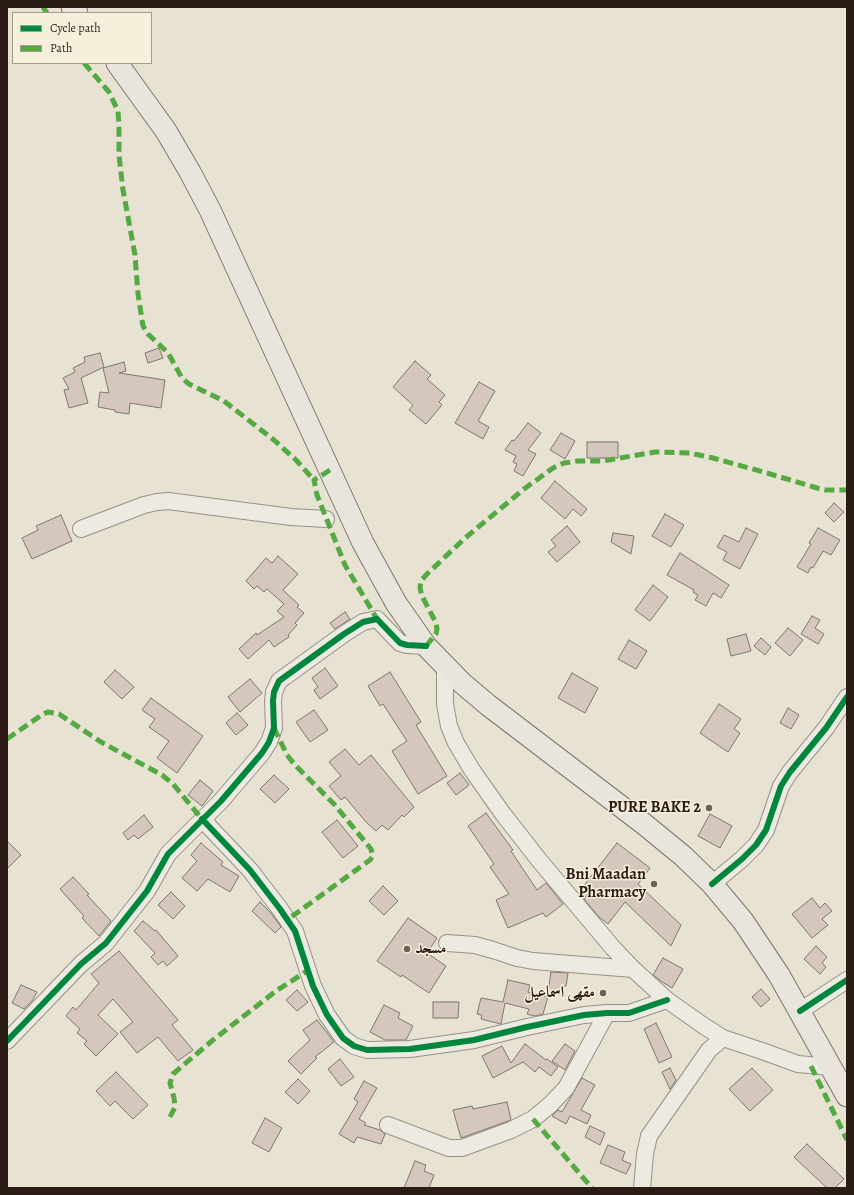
<!DOCTYPE html>
<html>
<head>
<meta charset="utf-8">
<style>
	body { margin:0 }
	#map { position:relative; width:854px; height:1195px; overflow:hidden; background:#e7e2d1; font-family:Alegreya,serif }
	canvas { display:block }
	.frame { position:absolute; inset:0; border:8px solid #2b1c16; pointer-events:none }
	.legend { position:absolute; left:12px; top:12px; width:140px; height:52px; box-sizing:border-box; background:#f6efdb; border:1px solid #a59b8c; margin:0; padding:5px 7px; list-style:none; font-size:12px; color:#2b1c16 }
	.legend li { display:flex; align-items:center; gap:8px; height:20px }
	.legend b { width:20px; border:1px solid #a59b8c }
</style>
</head>
<body>
<div id="map">
<canvas width="854" height="1195"></canvas>
<div class="frame"></div>
<ul class="legend">
<li><b style="height:5px;background:#00873e"></b>Cycle path</li>
<li><b style="height:5px;background:#54a942"></b>Path</li>
</ul>
</div>
<script>
const g = document.querySelector('canvas').getContext('2d');
g.lineJoin = 'round';
function fillPath(path, color) {
  g.fillStyle = color;
  g.fill(path, 'evenodd');
}
function shape(rows) {
  const path = new Path2D();
  for (const r of rows) {
    path.moveTo(r[0], r[1]);
    for (let i = 2; i < r.length; i += 2) path.lineTo(r[i], r[i + 1]);
  }
  return path;
}
function trace(path, color, width, dash) {
  g.strokeStyle = color;
  g.lineWidth = width;
  g.lineCap = dash ? 'butt' : 'round';
  g.setLineDash(dash || []);
  g.stroke(path);
}
function drawText(font, color, halo, rows, align = 'center') {
  g.font = font + ' Alegreya,Amiri,serif';
  g.lineWidth = 3;
  g.setLineDash([]);
  g.textBaseline = 'middle';
  g.strokeStyle = halo;
  g.fillStyle = color;
  for (const [text, x, y, turn = 0] of rows) {
    g.save();
    g.translate(x, y);
    g.rotate((+turn || 0) * Math.PI / 180);
    g.textAlign = isNaN(turn) ? turn : align;
    if (halo) g.strokeText(text, 0, 0);
    g.fillText(text, 0, 0);
    g.restore();
  }
}
const building = shape([
	[159,348,163,358,148,363,145,353,159,348],
	[100,353,104,367,81,378,88,403,69,408,64,390,69,389,63,378,75,372,73,368,85,362,84,357,100,353],
	[415,361,431,375,427,379,445,395,439,402,442,405,426,424,409,410,413,405,393,387,415,361],
	[124,362,126,371,119,373,165,380,161,408,130,403,129,414,115,412,115,410,98,407,100,392,109,393,103,368,124,362],
	[479,382,495,391,478,421,489,427,483,439,455,423,479,382],
	[528,423,541,433,528,450,536,454,523,476,514,471,517,464,513,462,516,456,505,450,512,440,514,441,528,423],
	[561,433,575,441,565,459,550,450,561,433],
	[587,442,618,442,618,458,587,458,587,442],
	[555,481,587,509,581,516,573,509,565,519,541,498,555,481],
	[834,503,844,512,834,522,825,513,834,503],
	[665,514,684,525,671,547,652,536,665,514],
	[61,515,72,541,32,559,22,538,38,530,36,526,61,515],
	[567,526,580,542,557,562,548,552,556,546,551,540,567,526],
	[746,528,758,534,740,569,723,560,727,552,717,547,724,535,739,542,746,528],
	[818,528,840,540,831,555,823,551,813,568,811,567,808,573,797,567,811,544,809,543,818,528],
	[613,533,634,536,631,554,611,542,613,533],
	[680,553,729,585,721,598,713,593,706,606,695,600,698,595,693,592,694,590,667,575,680,553],
	[278,556,298,574,283,590,299,605,297,607,304,613,295,623,297,625,288,635,289,637,274,647,269,640,248,659,239,649,256,633,257,635,284,617,277,611,284,604,267,589,264,592,257,586,254,589,246,581,266,558,272,563,278,556],
	[653,585,668,597,650,621,635,610,653,585],
	[345,612,350,619,335,629,330,623,345,612],
	[812,616,820,620,815,628,824,634,818,644,801,634,812,616],
	[788,628,803,640,790,656,775,643,788,628],
	[746,634,751,651,731,656,727,639,746,634],
	[761,638,771,647,765,655,754,646,761,638],
	[629,640,647,651,636,669,618,659,629,640],
	[325,668,338,686,320,699,314,690,318,687,312,678,325,668],
	[115,670,134,687,122,699,104,682,115,670],
	[390,672,421,722,416,725,447,776,418,794,392,751,407,741,383,704,380,706,368,686,390,672],
	[572,673,598,688,585,713,558,698,572,673],
	[250,679,262,693,240,712,228,697,250,679],
	[151,698,203,736,177,773,157,758,169,741,149,727,155,719,142,710,151,698],
	[719,704,741,719,734,729,740,733,728,752,700,733,719,704],
	[788,708,799,715,791,729,780,723,788,708],
	[314,710,328,730,310,742,296,722,314,710],
	[237,713,248,725,236,735,226,723,237,713],
	[345,749,359,765,371,755,414,807,404,817,402,815,388,830,382,825,376,831,366,822,345,797,341,800,329,786,341,776,329,762,345,749],
	[460,773,469,785,456,795,447,783,460,773],
	[274,775,289,789,275,803,260,789,274,775],
	[200,780,213,791,202,806,188,795,200,780],
	[486,813,513,850,511,851,537,890,546,883,563,904,546,917,543,913,508,928,496,900,509,894,490,867,494,864,468,826,486,813],
	[710,814,732,826,720,848,698,836,710,814],
	[144,815,153,827,138,839,134,835,128,840,123,833,144,815],
	[337,820,358,846,343,858,322,832,337,820],
	[7,841,21,855,7,869,7,841],
	[201,843,223,862,221,865,239,876,230,892,208,879,197,891,182,878,197,861,191,855,201,843],
	[617,843,650,868,638,884,681,925,671,946,625,902,608,924,599,917,584,899,588,893,582,888,617,843],
	[73,877,89,894,87,895,111,921,99,936,82,918,84,916,60,889,73,877],
	[383,886,398,901,384,915,369,901,383,886],
	[171,892,185,906,173,919,158,905,171,892],
	[812,898,820,908,825,903,832,911,822,919,828,925,812,938,792,914,812,898],
	[260,902,270,912,281,927,275,933,252,911,260,902],
	[408,918,437,938,427,953,446,966,429,993,402,975,401,977,377,961,408,918],
	[143,921,155,931,156,930,178,956,167,966,163,961,158,965,151,957,155,953,134,931,143,921],
	[816,946,827,957,822,963,826,967,820,974,804,959,816,946],
	[119,951,178,1020,172,1025,193,1050,178,1061,158,1037,137,1053,120,1032,133,1022,113,999,98,1015,118,1034,96,1056,84,1044,87,1041,77,1033,80,1029,66,1016,73,1007,76,1010,99,983,91,974,119,951],
	[663,958,683,969,672,988,661,981,653,975,663,958],
	[551,972,568,973,566,986,562,986,560,994,548,992,551,972],
	[508,980,530,985,528,992,548,997,543,1014,535,1016,527,1014,529,1009,505,1003,501,1024,481,1019,482,1015,477,1014,481,998,503,1002,508,980],
	[21,985,37,992,32,1001,24,1009,12,1003,21,985],
	[761,989,770,999,761,1007,752,997,761,989],
	[297,990,308,1002,297,1011,286,1000,297,990],
	[433,1002,459,1002,458,1018,433,1018,433,1002],
	[384,1005,400,1013,398,1018,413,1026,406,1040,385,1040,370,1032,384,1005],
	[317,1020,334,1042,315,1057,317,1058,301,1074,288,1061,310,1040,303,1030,317,1020],
	[656,1023,672,1057,659,1063,644,1029,656,1023],
	[525,1044,546,1060,547,1059,558,1067,551,1076,539,1067,535,1072,523,1062,493,1078,482,1056,502,1046,511,1063,525,1044],
	[565,1044,575,1051,565,1070,552,1061,565,1044],
	[340,1059,354,1077,341,1086,328,1069,340,1059],
	[670,1068,676,1080,670,1089,662,1072,670,1068],
	[752,1068,773,1090,750,1111,729,1089,752,1068],
	[116,1072,148,1105,133,1119,115,1101,110,1106,96,1091,116,1072],
	[582,1078,595,1085,581,1110,591,1115,587,1124,570,1116,566,1124,552,1116,558,1110,562,1112,582,1078],
	[298,1079,310,1091,298,1104,285,1092,298,1079],
	[364,1081,377,1088,359,1119,366,1123,364,1125,380,1130,385,1134,381,1144,357,1137,354,1143,339,1134,358,1102,354,1099,364,1081],
	[507,1102,511,1120,461,1138,453,1110,472,1106,473,1109,507,1102],
	[265,1118,282,1128,269,1152,252,1143,265,1118],
	[590,1126,605,1133,600,1145,585,1137,590,1126],
	[807,1144,844,1179,835,1188,827,1188,794,1157,807,1144],
	[608,1145,625,1152,622,1160,631,1164,626,1174,600,1163,608,1145],
	[415,1161,426,1165,424,1171,434,1175,429,1188,404,1188,415,1161]
]);
fillPath(building, '#d6c7bc');
trace(building, '#7c776e', 1);
const minor = shape([
	[81,529,144,505,157,502,168,501,291,517,326,519],
	[445,666,445,704,449,726,456,743,472,770,503,814,539,860,613,948,633,969,667,1000,704,1026,723,1038],
	[202,819,250,870,280,909,295,931,313,986,327,1015,343,1038,354,1046,367,1050,410,1049,474,1040,527,1027,584,1015,607,1013,629,1013,667,1000],
	[712,884,742,859,756,845,766,830,781,786,790,772,826,728,847,697],
	[447,943,475,945,493,950,517,958,533,961,633,969],
	[800,1011,847,980],
	[7,1041,81,964,106,943,147,891,168,854,221,801,262,753,269,742,274,728,273,701,274,692,279,681,344,634,363,622,377,619,400,643,407,645,426,646],
	[388,1125,449,1148,462,1148,511,1130,533,1119,551,1104,566,1088,607,1013],
	[642,1188,645,1154,649,1136,709,1050,723,1038,762,1051,798,1064,831,1067]
]);
const major = shape([
	[72,7,77,13],
	[117,63,166,131,190,172,210,210,363,543,396,603,426,646,462,683,488,705,644,824,683,856,712,884,743,921,779,975,847,1096]
]);
trace(minor, '#969187', 18);
trace(major, '#7c776e', 23);
trace(minor, '#eceae1', 16);
trace(major, '#e9e5dc', 21);
trace(shape([
	[43,7,47,13],
	[84,63,109,92,118,111,119,125,119,155,123,190,135,255,138,294,143,326,148,334,168,353,182,378,189,384,224,401,274,440,296,460,314,480],
	[330,470,314,480,317,495,345,565,377,619],
	[426,646,436,634,437,629,436,623,422,596,420,588,421,581,427,574,464,539,524,489,553,468,564,463,578,461,603,461,655,452,690,453,713,458,767,473,817,488,826,490,847,490],
	[274,728,287,755,295,765,334,804,371,849,373,856,370,860,287,920],
	[7,739,43,714,48,712,59,714,101,742,162,775,173,784,202,819],
	[811,1066,847,1140],
	[170,1117,175,1107,174,1098,170,1083,173,1074,213,1040,276,991,307,971],
	[533,1119,592,1188]
]), '#54a942', 5, [10, 5]);
trace(shape([
	[202,819,250,870,280,909,295,931,313,986,327,1015,343,1038,354,1046,367,1050,410,1049,474,1040,527,1027,584,1015,607,1013,629,1013,667,1000],
	[712,884,742,859,756,845,766,830,781,786,790,772,826,728,847,697],
	[800,1011,847,980],
	[7,1041,81,964,106,943,147,891,168,854,221,801,262,753,269,742,274,728,273,701,274,692,279,681,344,634,363,622,377,619,400,643,407,645,426,646]
]), '#00873e', 6);
for (const [x, y, r, color] of [
	[709,808,4,"#6d6157"],
	[654,884,4,"#6d6157"],
	[407,949,4,"#6d6157"],
	[603,993,4,"#6d6157"]
]) {
  const dot = new Path2D();
  dot.arc(x, y, r, 0, 2 * Math.PI);
  g.fillStyle = color;
  g.fill(dot);
  trace(dot, '#f6efdb', 1.5);
}
drawText('bold 16px', '#2b1c16', '#f6efdb', [
	["PURE BAKE 2",701,808],
	["Bni Maadan",646,875],
	["Pharmacy",646,893],
	["مسجد",415,949,"left"],
	["مقهى اسماعيل",595,993]
], 'right');
</script>
</body>
</html>
